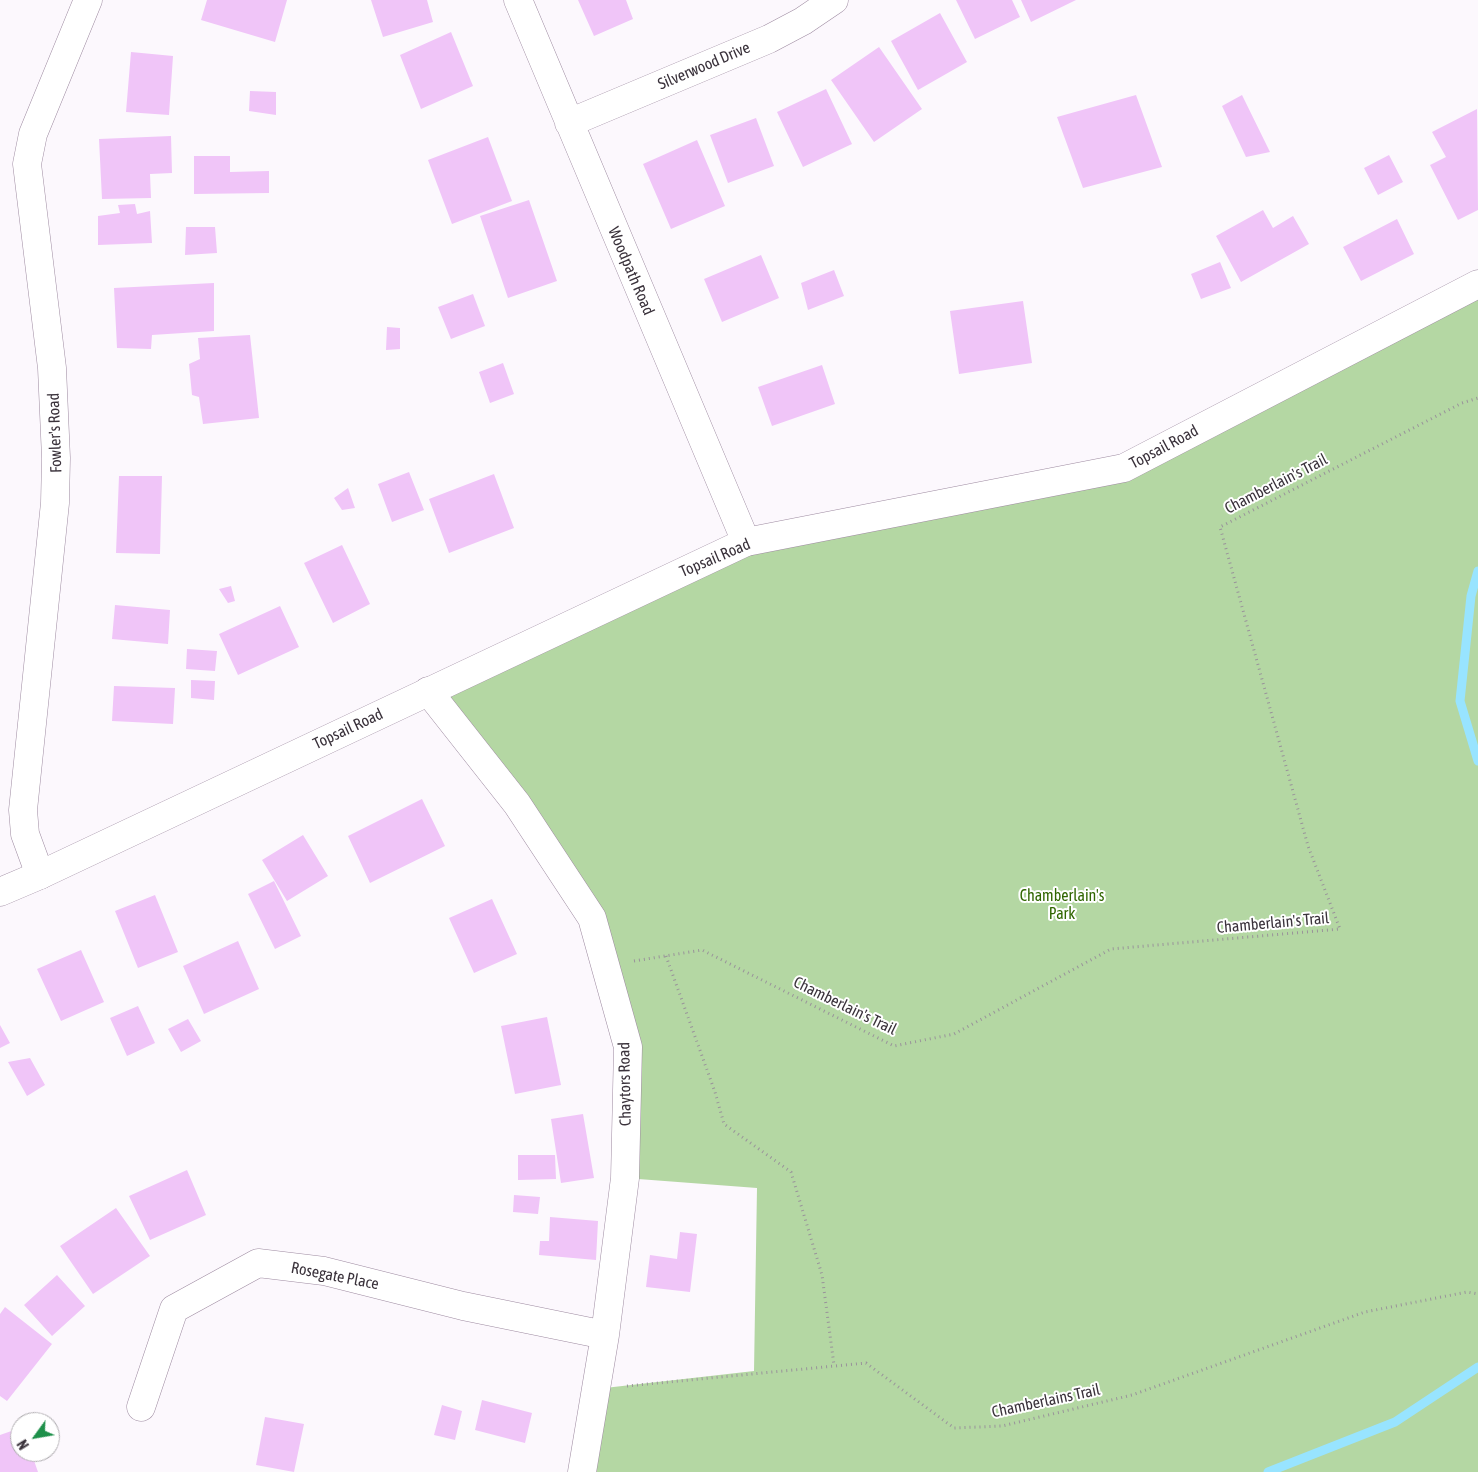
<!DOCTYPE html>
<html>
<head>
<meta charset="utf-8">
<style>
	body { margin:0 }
	#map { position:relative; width:1478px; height:1472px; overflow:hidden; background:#fcf8fd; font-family:"Asap Condensed",sans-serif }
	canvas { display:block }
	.north { position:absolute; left:10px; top:1412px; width:50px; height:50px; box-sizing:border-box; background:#fff; border:1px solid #b0adb1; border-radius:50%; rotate:238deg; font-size:14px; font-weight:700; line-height:20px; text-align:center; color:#3a323b }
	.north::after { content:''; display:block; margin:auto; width:18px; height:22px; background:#1e904a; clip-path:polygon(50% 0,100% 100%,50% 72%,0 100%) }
</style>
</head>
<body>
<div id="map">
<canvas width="1478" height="1472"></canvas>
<div class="north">N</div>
</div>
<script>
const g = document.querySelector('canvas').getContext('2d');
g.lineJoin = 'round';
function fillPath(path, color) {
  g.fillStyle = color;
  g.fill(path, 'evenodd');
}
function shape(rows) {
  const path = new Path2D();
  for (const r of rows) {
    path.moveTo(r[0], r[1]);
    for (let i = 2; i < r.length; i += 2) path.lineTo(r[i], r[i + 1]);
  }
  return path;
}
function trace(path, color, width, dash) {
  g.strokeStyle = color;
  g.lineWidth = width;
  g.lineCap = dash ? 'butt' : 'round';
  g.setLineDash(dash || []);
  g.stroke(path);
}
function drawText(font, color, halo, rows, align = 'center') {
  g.font = font + ' "Asap Condensed",sans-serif';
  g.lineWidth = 4;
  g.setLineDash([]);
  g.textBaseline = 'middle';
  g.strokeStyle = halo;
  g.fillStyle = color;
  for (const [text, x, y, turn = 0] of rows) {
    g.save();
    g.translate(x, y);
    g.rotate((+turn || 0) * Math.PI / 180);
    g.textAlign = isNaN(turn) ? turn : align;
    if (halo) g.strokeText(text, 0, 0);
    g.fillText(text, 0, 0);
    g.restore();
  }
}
fillPath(shape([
	[1478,284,1478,1472,582,1472,596,1389,754,1371,757,1188,625,1178,628,1047,592,918,428,691,746,542,1124,468]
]), '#b4d7a3');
trace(shape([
	[1478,571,1471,596,1460,701,1478,761],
	[1268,1472,1395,1422,1478,1367]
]), '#98e4ff', 9);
fillPath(shape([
	[207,0,287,0,275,42,201,20],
	[371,0,427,0,433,22,383,37],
	[578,0,626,0,633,19,594,36],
	[956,0,1012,0,1020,17,975,39],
	[1021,0,1076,0,1031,22],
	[940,13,967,62,918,90,891,41],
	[451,32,473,86,421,109,400,55],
	[879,47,922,109,874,142,831,80],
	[131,52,173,56,169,115,126,112],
	[826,89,852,144,803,167,777,112],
	[250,91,276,92,276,115,249,111],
	[1136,95,1162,167,1083,188,1057,117],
	[1242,95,1270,152,1246,157,1222,106],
	[1477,109,1478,210,1458,220,1430,165,1446,157,1432,132],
	[756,118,774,166,728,183,710,135],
	[171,136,172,173,150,174,151,198,102,199,99,139],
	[488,137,512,201,452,224,428,160],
	[697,140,725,206,671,229,643,164],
	[1389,155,1403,182,1378,195,1364,168],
	[194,156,230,156,230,172,269,171,269,193,194,194],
	[529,200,557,281,508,298,480,216],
	[135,204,137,214,150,211,152,243,98,245,98,216,120,213,118,205],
	[1263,210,1273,228,1293,216,1309,244,1241,282,1216,236],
	[1397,219,1414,254,1361,281,1343,247],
	[186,227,215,227,217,253,185,255],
	[761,255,779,298,722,322,704,279],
	[1220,262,1231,288,1201,299,1191,274],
	[834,270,844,296,808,310,801,283],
	[214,283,214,331,152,335,151,349,117,348,114,288],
	[473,294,485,326,451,339,438,307],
	[1023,301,1032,363,959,374,950,311],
	[387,327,400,328,400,349,386,350],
	[250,335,259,418,203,424,199,397,192,395,189,364,200,359,198,338],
	[503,363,514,394,490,403,479,372],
	[822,365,835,404,772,426,758,387],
	[409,472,424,510,392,522,378,484],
	[494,474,514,528,449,553,429,499],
	[119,476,162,476,160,554,116,553],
	[348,488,355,508,342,510,334,498],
	[342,545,370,604,333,623,304,563],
	[231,586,235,601,228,603,219,589],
	[115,605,170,610,168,644,112,639],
	[280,606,299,647,238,675,219,634],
	[187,649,217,651,215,671,186,669],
	[191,680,215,681,214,700,191,698],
	[114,686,175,688,173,724,112,721],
	[422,799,445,846,370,883,348,836],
	[303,835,328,876,287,901,262,860],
	[274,881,301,936,275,949,248,894],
	[155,895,178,952,138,968,115,911],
	[492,899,517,954,474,973,449,918],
	[238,941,259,989,204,1014,183,966],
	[81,950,104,1002,61,1021,37,969],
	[138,1006,155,1043,127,1056,110,1018],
	[547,1017,561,1085,515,1094,501,1026],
	[188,1019,201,1041,181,1052,168,1029],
	[0,1025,10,1043,0,1048],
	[30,1058,45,1085,27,1096,8,1062],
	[583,1114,594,1178,561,1183,551,1119],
	[518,1155,555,1155,556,1179,518,1180],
	[187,1170,206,1215,150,1240,129,1196],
	[514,1195,540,1197,538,1214,513,1212],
	[116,1208,150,1256,93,1294,60,1246],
	[550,1217,598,1221,596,1260,539,1255,540,1241,549,1241],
	[680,1232,697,1234,690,1292,646,1287,650,1255,677,1259],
	[57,1275,85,1306,52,1336,24,1305],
	[5,1307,52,1344,7,1401,0,1396,0,1314],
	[482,1400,532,1413,525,1443,475,1430],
	[442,1405,462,1411,455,1440,434,1435],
	[265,1417,304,1424,294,1472,256,1465],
	[20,1428,20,1452,31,1452,38,1472,0,1472,0,1435]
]), '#f0c5f8');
const minor = shape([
	[518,0,746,542],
	[569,123,769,39,803,21,834,0],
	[428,691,517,804,592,918,628,1047,625,1178,605,1335,582,1472],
	[141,1407,174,1309,258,1263,324,1271,463,1306,605,1335]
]);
const tertiary = shape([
	[40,875,25,834,23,810,55,503,56,458,52,368,27,164,33,134,88,0]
]);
const primary = shape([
	[0,892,40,875,746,542,1124,468,1478,284]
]);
trace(minor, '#9e8ba1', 29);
trace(tertiary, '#9e8ba1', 29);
trace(primary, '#9e8ba1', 29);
trace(shape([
	[666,956,715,1092,724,1124,791,1172,822,1275,834,1365],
	[634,961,702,950,894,1046,954,1034,1111,949,1340,929,1308,846,1220,527,1462,403,1478,398],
	[627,1386,866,1363,954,1428,1002,1426,1132,1395,1365,1312,1467,1292,1478,1294]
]), '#99939a', 3, [1, 4]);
trace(minor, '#fff', 28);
trace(tertiary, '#fff', 28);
trace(primary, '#fff', 28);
drawText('16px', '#3a323b', '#fff', [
	["Silverwood Drive",704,66,-23],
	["Woodpath Road",631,271,67],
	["Fowler's Road",55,433,-92],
	["Topsail Road",1164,447,-28],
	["Chamberlain's Trail",1276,484,-27],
	["Topsail Road",715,558,-23],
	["Topsail Road",348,729,-25],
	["Chamberlain's Trail",1273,923,-5],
	["Chamberlain's Trail",845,1006,26],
	["Chaytors Road",625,1084,-91],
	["Rosegate Place",335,1276,11],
	["Chamberlains Trail",1046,1401,-12]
]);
drawText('16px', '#306601', '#fff', [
	["Chamberlain's",1062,896],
	["Park",1062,914]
]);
</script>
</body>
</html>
